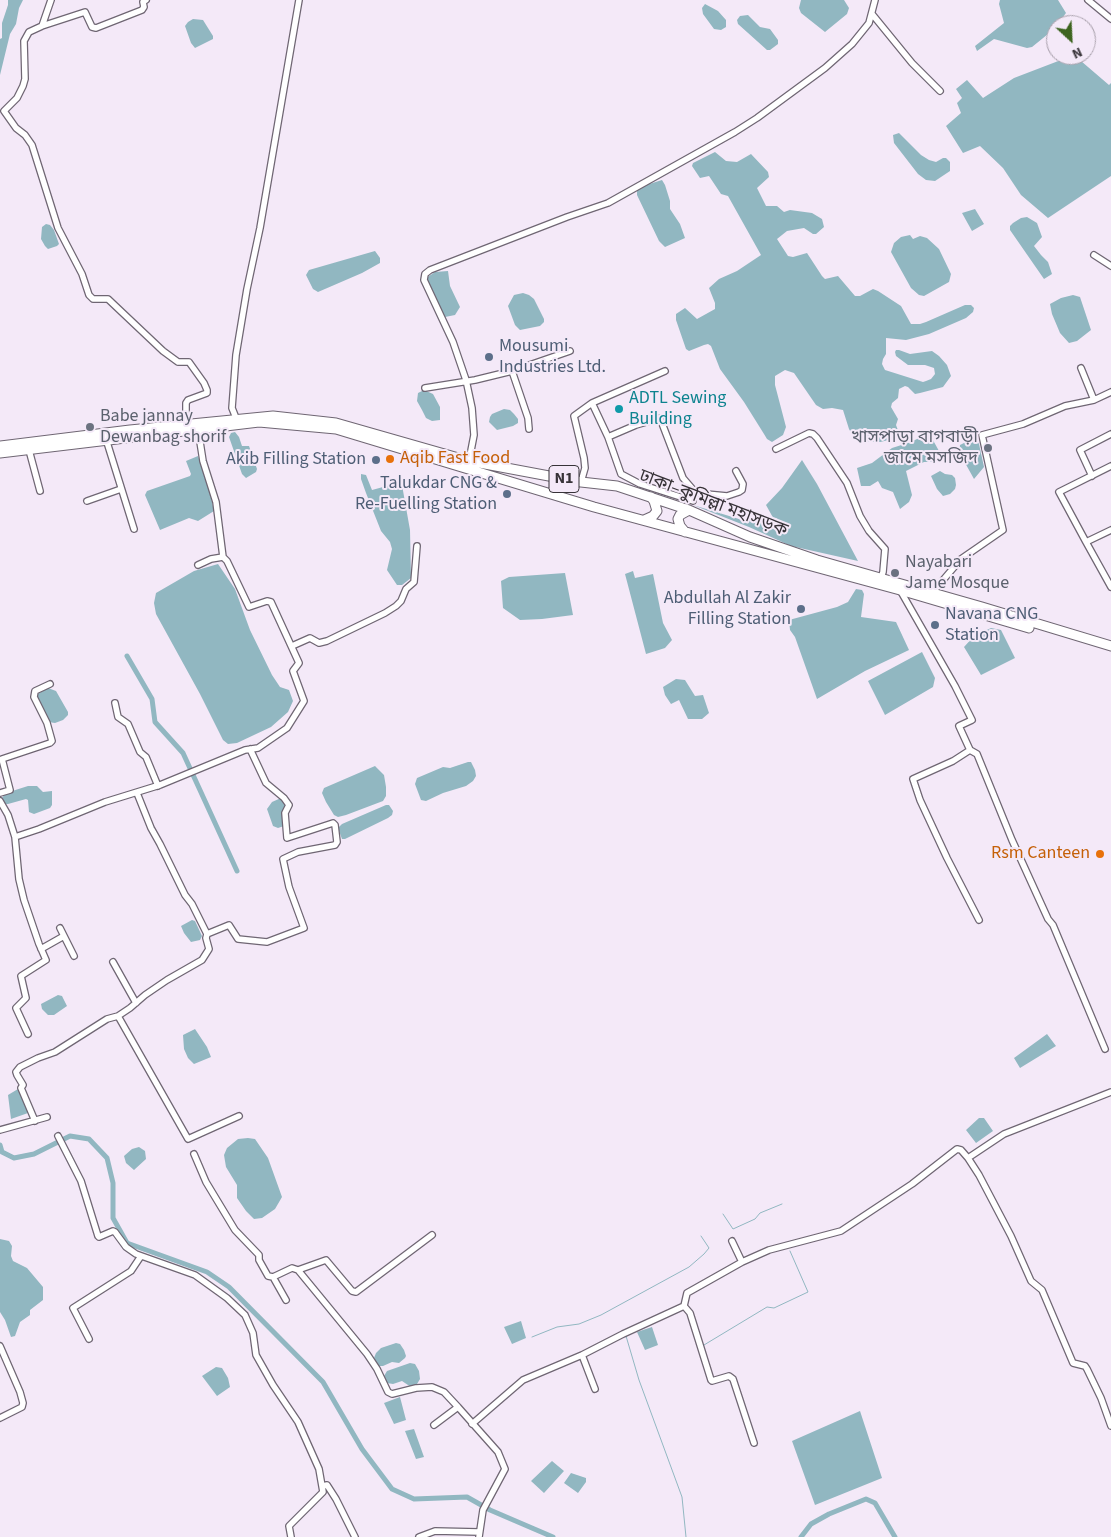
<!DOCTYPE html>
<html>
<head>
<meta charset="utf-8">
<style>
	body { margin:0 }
	#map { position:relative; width:1111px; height:1537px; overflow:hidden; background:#f4e9f8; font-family:"Source Sans 3",sans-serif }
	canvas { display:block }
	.north { position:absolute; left:1046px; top:15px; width:50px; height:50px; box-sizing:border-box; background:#f4e9f8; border:1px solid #a8a0ab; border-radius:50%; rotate:155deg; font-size:14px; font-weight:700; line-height:20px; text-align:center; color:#373338 }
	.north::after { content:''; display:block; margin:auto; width:18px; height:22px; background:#3d641f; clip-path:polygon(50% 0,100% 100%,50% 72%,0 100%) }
</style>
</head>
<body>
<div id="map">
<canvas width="1111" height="1537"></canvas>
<div class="north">N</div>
</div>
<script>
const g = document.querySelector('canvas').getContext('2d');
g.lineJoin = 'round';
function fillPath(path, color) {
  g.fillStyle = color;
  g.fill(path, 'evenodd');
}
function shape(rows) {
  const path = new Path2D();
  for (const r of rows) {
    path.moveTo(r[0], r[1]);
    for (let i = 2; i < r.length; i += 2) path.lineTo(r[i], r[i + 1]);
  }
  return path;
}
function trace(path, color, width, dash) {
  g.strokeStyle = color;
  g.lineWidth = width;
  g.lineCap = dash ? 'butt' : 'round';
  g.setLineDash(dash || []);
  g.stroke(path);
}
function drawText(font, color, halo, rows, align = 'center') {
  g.font = font + ' "Source Sans 3","Noto Sans Bengali",sans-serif';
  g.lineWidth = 4;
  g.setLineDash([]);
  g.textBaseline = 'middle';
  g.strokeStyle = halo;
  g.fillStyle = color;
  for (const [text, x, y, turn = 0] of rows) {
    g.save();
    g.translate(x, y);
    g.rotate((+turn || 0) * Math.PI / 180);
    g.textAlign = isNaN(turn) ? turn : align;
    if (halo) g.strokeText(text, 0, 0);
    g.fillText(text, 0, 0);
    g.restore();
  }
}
fillPath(shape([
	[8,0,23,0,19,8,16,24,10,34,0,75,0,39,2,38,2,23,8,5],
	[801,0,844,0,849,8,847,14,825,32,801,13,799,8],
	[1000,0,1058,0,1066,13,1053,30,1032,47,1027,48,994,39,977,51,975,46,1004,23,999,4],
	[705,4,718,11,726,20,726,27,721,30,714,29,703,14,702,8],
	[748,15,760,27,770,29,778,40,778,44,770,50,767,50,738,24,737,20,740,16],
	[193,19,203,20,213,36,213,39,195,48,191,43,185,26,188,22],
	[1074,55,1109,85,1111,83,1111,176,1048,218,1021,195,1003,168,980,146,963,153,946,126,961,113,957,103,962,98,956,89,967,80,983,98,1014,78],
	[899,133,921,155,929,160,936,162,943,158,946,158,950,162,950,171,935,181,926,180,918,174,894,143,893,135],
	[715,152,726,161,737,162,751,154,768,172,769,177,757,188,766,206,777,206,784,212,790,210,812,213,822,219,824,227,816,234,813,234,804,228,787,231,777,239,788,256,793,257,807,253,822,276,825,279,838,276,855,296,860,296,873,289,878,291,901,306,911,324,920,324,926,322,965,305,971,305,974,308,973,312,966,318,929,334,906,340,886,338,886,354,883,359,882,364,885,370,923,382,926,381,931,379,935,374,934,368,925,365,908,365,896,356,895,352,896,350,899,350,910,354,932,351,939,356,947,365,951,376,943,387,920,393,915,394,908,387,905,386,899,389,898,398,892,403,891,407,898,419,896,425,899,433,893,439,880,442,865,441,854,438,849,429,843,410,832,408,823,409,816,405,794,373,785,370,775,376,775,385,786,427,783,435,772,442,767,439,764,434,744,402,720,369,711,346,708,344,704,345,689,351,686,349,676,320,676,314,685,308,697,319,715,309,715,303,709,288,719,279,737,271,761,255,728,196,721,194,709,176,700,178,692,166,693,163],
	[662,180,665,185,670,201,670,209,680,224,685,238,665,247,659,241,637,195,637,190,643,186],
	[975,209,984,224,972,231,962,213],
	[1027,217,1037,223,1042,237,1034,246,1041,255,1048,262,1052,274,1044,279,1010,230,1010,226,1013,223,1021,218],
	[46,224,50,225,54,230,59,244,57,246,48,249,45,246,41,239,42,227],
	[910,235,913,239,920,236,927,238,939,249,951,274,949,282,924,296,919,295,911,288,891,252,894,243,901,237],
	[375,251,380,258,380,263,362,273,318,292,313,289,306,275,309,270],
	[448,271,450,286,460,307,455,315,445,317,442,317,440,313,426,278,435,272],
	[523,293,529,295,534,299,544,319,544,322,540,326,520,330,515,325,508,306,514,295],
	[1073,295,1080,297,1091,330,1077,341,1069,343,1060,333,1052,314,1050,304,1061,298],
	[424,390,433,394,440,407,440,420,432,421,426,418,422,410,417,401,418,393],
	[504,409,510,410,514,414,518,419,518,423,513,426,497,430,489,422,490,417,492,414],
	[235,432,239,437,242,446,249,446,257,469,256,472,246,478,242,474,229,437,231,433],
	[929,433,939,451,934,462,924,462,906,471,912,495,909,502,900,509,893,492,882,488,878,481,870,486,861,486,857,468,872,463,892,448,911,442],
	[968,441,977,441,979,444,984,467,974,479,959,452,960,445],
	[198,456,207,479,214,511,198,521,189,518,160,530,145,495,147,491,190,476,191,474,186,461],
	[802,460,817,484,858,561,791,546,749,527,693,505,739,519,776,523,766,505,782,488],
	[940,471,945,474,952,475,955,478,956,485,955,489,950,494,943,496,937,489,931,476],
	[361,474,366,475,372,490,398,483,402,485,410,530,411,578,402,585,397,585,387,570,392,549,390,542,381,531,366,493,361,479],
	[218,564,235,589,250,630,272,675,280,687,289,690,293,701,288,712,271,727,237,743,228,744,223,740,200,694,156,614,154,603,156,593,194,571],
	[633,571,635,578,653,574,663,623,672,640,665,648,646,654,625,574],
	[565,573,573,615,542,619,520,620,503,608,501,581,509,577],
	[856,589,862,590,864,594,861,617,896,622,909,650,865,671,817,699,795,637,790,630,789,620,837,607,848,602],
	[991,628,1001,630,1015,658,981,675,964,647,974,636],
	[922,652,935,678,933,687,885,715,868,681],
	[676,679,685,680,695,696,703,695,709,713,702,719,688,719,679,700,671,704,665,695,663,687],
	[48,688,56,691,68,712,68,715,63,720,55,723,48,722,46,719,36,695],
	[468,762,471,762,475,770,476,776,473,781,466,786,443,793,426,801,421,800,415,784,417,778,443,767,450,768],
	[375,766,384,775,386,787,386,796,383,801,346,815,338,817,334,815,326,802,322,793,324,788],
	[28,786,37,786,43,792,52,791,52,805,50,808,34,814,29,812,28,800,26,799,8,804,4,804,1,799,6,793],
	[281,798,287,804,284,826,278,828,273,826,267,809,272,802],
	[386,805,389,805,393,811,392,815,388,818,345,839,342,839,338,828,342,824],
	[192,920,195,921,202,936,200,940,191,942,184,933,181,926],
	[58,995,62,996,67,1006,54,1015,48,1015,42,1009,41,1004],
	[195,1029,207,1047,211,1057,194,1064,188,1058,184,1049,183,1035],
	[1047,1034,1056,1046,1020,1068,1014,1058],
	[18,1089,28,1113,11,1119,8,1095],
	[979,1118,984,1118,993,1131,976,1143,966,1130],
	[248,1138,255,1139,268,1158,282,1197,275,1209,262,1218,254,1219,246,1211,237,1198,237,1185,226,1167,224,1155,227,1148,238,1139],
	[139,1147,145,1151,146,1159,134,1170,126,1163,124,1156,132,1149],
	[0,1239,9,1241,12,1246,11,1256,13,1261,27,1268,43,1287,43,1300,30,1310,30,1315,20,1322,15,1336,11,1337,5,1320,0,1312],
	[521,1321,526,1338,512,1344,504,1327],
	[652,1327,658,1345,645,1350,637,1332],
	[396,1343,400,1344,404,1350,406,1356,405,1358,399,1363,392,1362,383,1366,378,1366,374,1358,376,1353,381,1348],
	[410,1363,415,1364,419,1371,420,1379,417,1384,411,1387,402,1381,393,1384,387,1383,384,1376,387,1371],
	[216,1367,222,1368,228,1378,230,1387,217,1396,202,1376],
	[400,1397,406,1420,394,1424,384,1403],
	[860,1411,882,1478,815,1505,792,1441],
	[414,1429,424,1457,416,1459,405,1431],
	[552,1461,564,1471,544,1493,531,1481],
	[571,1473,586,1478,586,1482,578,1493,564,1483]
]), '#91b7c1');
trace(shape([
	[723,1214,733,1229,755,1219,760,1213,782,1204],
	[632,1333,626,1336,639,1380,682,1497,686,1537],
	[532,1337,557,1327,579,1324,601,1315,689,1267,704,1254,709,1248,701,1236],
	[704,1345,767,1307,774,1308,808,1292,790,1251]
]), '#91b7c1', 1);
trace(shape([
	[127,656,152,699,155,722,183,753,237,871],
	[0,1145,2,1152,14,1158,34,1154,70,1136,89,1139,107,1158,113,1183,113,1218,127,1243,207,1272,229,1287,323,1382,362,1449,392,1489,414,1499,467,1497,490,1510,553,1537],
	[801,1537,811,1524,829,1514,866,1499,875,1503,895,1537]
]), '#91b7c1', 5);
const minor = shape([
	[51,0,42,26,29,32,24,41,25,79,23,86,17,98,4,111,16,128,25,135,32,145,58,228,82,274,89,295,93,299,108,299,163,351,178,362,189,362,204,383,207,390,207,393,188,400,186,403,186,424],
	[1088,0,1111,19],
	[872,14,912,63,940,91],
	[42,26,85,12,92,27,96,28,142,10,144,7,143,2,146,0],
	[1094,255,1111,266],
	[1081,368,1094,400],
	[512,371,528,418,529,429],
	[425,388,475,380,512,371,570,351],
	[592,403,608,437,621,474,640,484,693,501],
	[236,418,232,408,236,355,247,289,260,228,299,0],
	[198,429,203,461,216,502,223,557],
	[608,437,636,425,660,418,683,478,696,493,727,496,739,492,742,490,743,484,736,471],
	[106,439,134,529],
	[776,449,809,433,813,434,817,438,847,483,860,516,869,531,885,549,883,572,881,578],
	[29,450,40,491],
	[469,461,474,435,472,408,466,380,453,342,424,280,425,274,430,270,567,217,608,203,735,132,757,118,825,68,852,44,869,23,875,0],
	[1092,476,1080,450,1111,434],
	[581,482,585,468,584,458,574,416,592,403,665,371],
	[87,501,121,489],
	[1111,530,1086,542,1111,587],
	[1086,542,1059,492,1111,466],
	[900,590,955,686,972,720,959,726,970,750,977,754,1012,840,1048,919,1053,925,1105,1049],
	[932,593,961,559,1003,530,982,435,1023,424,1065,406,1094,400,1111,392],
	[292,646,310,638,319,643,327,641,385,613,396,606,401,601,406,589,414,582,417,546],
	[115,703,118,717,128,724,140,752,146,757,158,786],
	[970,750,953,761,913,779,920,800,947,858,979,920],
	[0,793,10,790,2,759,50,743,52,741,47,723,34,697,35,691,50,684],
	[137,793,151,828,160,844,185,895,192,904,207,934],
	[0,801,8,815,15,837,39,829,105,802,160,785,245,750,258,748,287,728,304,701,293,671,299,663,271,602,267,601,249,607,227,561,223,557,211,559,198,565],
	[15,837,19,879,24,900,39,944,46,960,21,976,26,998,16,1008,28,1034],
	[60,928,74,956],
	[41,949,64,936],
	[113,962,136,1003],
	[118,1016,188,1139,239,1116],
	[35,1121,21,1088,23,1085,17,1075,16,1072,20,1067,38,1058,55,1052,107,1019,118,1016,130,1008,145,995,167,980,202,960,209,949,206,938,207,934,229,925,238,939,267,942,304,928,289,887,283,859,298,852,335,845,337,842,335,825,333,823,287,838,285,813,289,805,284,798,266,783,250,749],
	[0,1130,47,1117],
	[58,1136,81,1181,98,1236,99,1237,113,1231,115,1232,126,1247,136,1254,195,1275,227,1298,245,1315,253,1333,256,1355,273,1385,298,1422,319,1469,323,1492,289,1526,291,1537],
	[194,1154,206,1182,235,1230,259,1255,259,1260,268,1276,273,1277,292,1268,298,1270,367,1354,377,1369,388,1392,392,1394,416,1388,432,1387,444,1392,458,1407,434,1425],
	[968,1158,1004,1134,1111,1092],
	[732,1241,742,1262],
	[298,1270,326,1260,352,1291,356,1292,432,1235],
	[273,1277,286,1300],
	[684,1306,690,1313,711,1380,712,1381,729,1376,733,1379,754,1443],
	[89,1339,73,1308,131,1271,141,1256],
	[0,1346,20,1392,23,1403,22,1407,0,1418],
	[582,1355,595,1389],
	[458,1407,498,1452,505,1469,483,1510,479,1537],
	[472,1424,523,1380,582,1355,623,1334,684,1306,687,1293,742,1262,769,1250,841,1231,912,1184,957,1149,961,1150,968,1158,979,1175,1011,1236,1031,1281,1042,1290,1073,1363,1085,1366,1087,1369,1101,1398,1111,1426],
	[322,1486,327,1485,336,1499,355,1537],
	[419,1537,435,1531,479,1532]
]);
const highway = shape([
	[0,446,130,430,273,416,336,423,469,461,581,482,617,486,689,510,750,537,817,560,982,607,1111,646],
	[0,453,259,422,336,429,594,507,900,590,1029,628],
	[644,520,653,516,657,511,654,501,651,497],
	[685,532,680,526,678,519,680,515,689,510]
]);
trace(minor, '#6f6673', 8);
trace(highway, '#6f6673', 11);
trace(minor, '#fff', 5.5);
trace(highway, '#fff', 9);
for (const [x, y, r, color] of [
	[489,357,5,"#5c6f8a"],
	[619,409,5,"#0f9aa8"],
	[90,427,5,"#6b7280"],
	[988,448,5,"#6b7280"],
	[390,459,5,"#e8710a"],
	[376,460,5,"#5c6f8a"],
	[507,494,5,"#5c6f8a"],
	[895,573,5,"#6b7280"],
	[801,609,5,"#5c6f8a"],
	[935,625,5,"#5c6f8a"],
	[1100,854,5,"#e8710a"]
]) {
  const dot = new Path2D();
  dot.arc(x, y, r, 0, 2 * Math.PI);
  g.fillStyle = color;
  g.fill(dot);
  trace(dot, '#f4e9f8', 2);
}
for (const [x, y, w] of [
	[564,479,30]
]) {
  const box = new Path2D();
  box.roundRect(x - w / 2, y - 13.5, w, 27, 4);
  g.fillStyle = '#f4e9f8';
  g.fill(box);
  trace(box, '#373338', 1);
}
drawText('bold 16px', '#373338', null, [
	["N1",564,479]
]);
drawText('18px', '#4e5e75', '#f4e9f8', [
	["Mousumi",499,347,"left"],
	["Industries Ltd.",499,368,"left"],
	["Akib Filling Station",366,460],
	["Talukdar CNG &",497,484],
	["Re-Fuelling Station",497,505],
	["Abdullah Al Zakir",791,599],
	["Filling Station",791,620],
	["Navana CNG",945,615,"left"],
	["Station",945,636,"left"]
], 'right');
drawText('18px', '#0d838f', '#f4e9f8', [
	["ADTL Sewing",629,399],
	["Building",629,420]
], 'left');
drawText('18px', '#5b616d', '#f4e9f8', [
	["Babe jannay",100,417],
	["Dewanbag shorif",100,438],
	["খাসপাড়া বাগবাড়ী",978,438,"right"],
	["জামে মসজিদ",978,459,"right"],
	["Nayabari",905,563],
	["Jame Mosque",905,584]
], 'left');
drawText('18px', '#c56008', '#f4e9f8', [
	["Aqib Fast Food",400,459],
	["Rsm Canteen",1090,854,"right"]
], 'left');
drawText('18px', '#373338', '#f4e9f8', [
	["ঢাকা–কুমিল্লা মহাসড়ক",713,504,21]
]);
</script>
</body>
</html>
